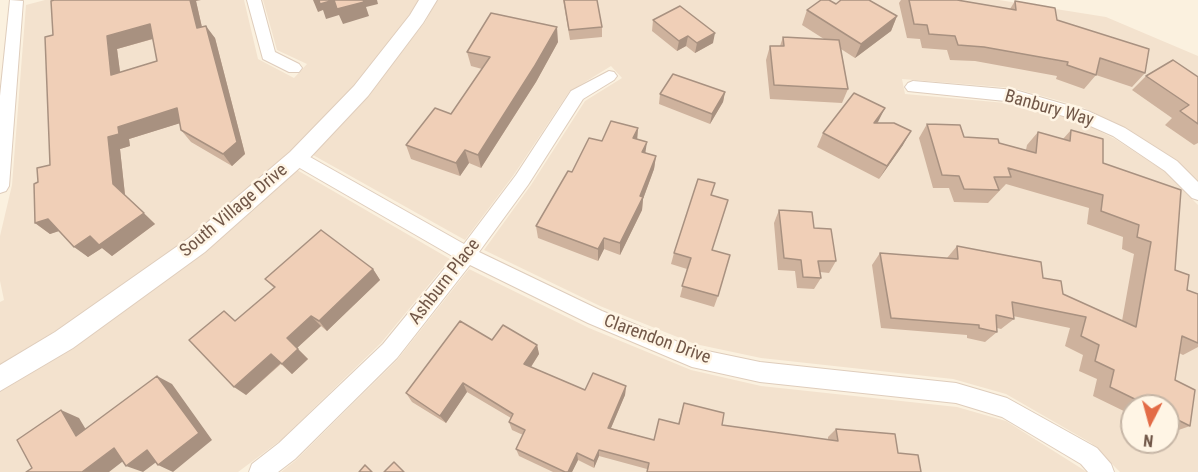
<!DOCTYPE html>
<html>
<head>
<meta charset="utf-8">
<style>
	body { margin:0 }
	#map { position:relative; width:1198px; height:472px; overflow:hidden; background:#fbf1df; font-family:"Roboto Condensed",sans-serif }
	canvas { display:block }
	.north { position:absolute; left:1120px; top:394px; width:60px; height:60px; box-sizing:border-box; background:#fff5e5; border:2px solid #c6b6a6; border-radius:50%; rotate:186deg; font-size:16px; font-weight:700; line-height:24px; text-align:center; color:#715748 }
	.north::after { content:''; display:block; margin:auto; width:21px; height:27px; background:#e36b46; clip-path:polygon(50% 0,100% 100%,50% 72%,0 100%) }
</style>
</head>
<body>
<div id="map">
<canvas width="1198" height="472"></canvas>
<div class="north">N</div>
</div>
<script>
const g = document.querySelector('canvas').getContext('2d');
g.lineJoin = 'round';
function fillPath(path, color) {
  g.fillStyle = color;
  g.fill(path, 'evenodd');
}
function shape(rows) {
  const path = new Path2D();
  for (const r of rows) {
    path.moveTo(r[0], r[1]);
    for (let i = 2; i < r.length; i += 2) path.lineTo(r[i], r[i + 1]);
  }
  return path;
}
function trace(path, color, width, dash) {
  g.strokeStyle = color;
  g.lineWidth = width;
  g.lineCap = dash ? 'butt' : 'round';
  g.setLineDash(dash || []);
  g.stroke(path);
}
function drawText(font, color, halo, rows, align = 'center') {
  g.font = font + ' "Roboto Condensed",sans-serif';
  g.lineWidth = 5;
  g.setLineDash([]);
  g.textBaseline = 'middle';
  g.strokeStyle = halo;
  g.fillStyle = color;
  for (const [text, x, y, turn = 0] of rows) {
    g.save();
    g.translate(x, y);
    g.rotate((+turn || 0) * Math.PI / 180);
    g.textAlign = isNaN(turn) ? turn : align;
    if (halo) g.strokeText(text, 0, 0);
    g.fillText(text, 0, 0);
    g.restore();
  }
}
fillPath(shape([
	[45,0,244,0,258,59,294,78,307,64,277,50,263,0,419,0,409,17,353,88,290,153,191,238,60,330,0,367,0,302,4,300,0,281,0,236,12,185,26,5],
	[437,0,999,0,1106,17,1198,56,1198,182,1178,163,1123,127,1082,107,1013,88,902,79,905,94,1017,104,1081,122,1115,139,1164,171,1198,205,1198,472,1120,472,1091,443,1006,394,953,379,761,358,695,344,600,306,484,250,531,185,585,101,622,78,611,66,569,92,513,176,465,240,313,155,369,94,425,22],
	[1132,406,1168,406,1168,442,1132,442],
	[297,170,450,259,381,343,281,440,238,472,0,472,0,391,67,350],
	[469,269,589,328,691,370,761,386,957,407,1006,421,1087,472,281,472,295,461,397,360]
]), '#f3e2ce');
const minor = shape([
	[10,0,23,1,9,186,6,191,0,193,0,96,10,0],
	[247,0,261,0,275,52,299,64,302,68,299,72,289,72,263,59,247,0],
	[609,71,614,72,617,76,614,80,583,99,528,185,479,252,602,311,693,348,760,362,956,383,1007,398,1097,448,1111,464,1114,472,1088,472,1081,464,1002,417,956,403,760,382,692,367,588,323,470,265,397,358,295,459,278,472,249,472,252,464,279,443,383,344,454,257,291,163,289,158,291,153,297,151,303,153,464,244,516,175,571,91,609,71],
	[913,81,1015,90,1088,111,1125,128,1177,161,1198,182,1198,200,1192,198,1165,171,1113,136,1077,120,1015,102,908,91,905,87,908,83,913,81]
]);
const tertiary = shape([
	[419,0,437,0,423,23,368,96,304,164,205,252,73,348,0,391,0,365,55,332,189,238,290,152,354,86,410,15,419,0]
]);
trace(minor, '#dfcdbc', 2);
trace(tertiary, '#dfcdbc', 2);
fillPath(minor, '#fff');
fillPath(tertiary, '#fff');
fillPath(shape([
	[563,0,597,0,602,27,602,37,570,40],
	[901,0,957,0,1010,9,1015,1,1057,20,1145,73,1132,87,1096,75,1084,89,1056,79,1057,76,975,61,950,60,947,50,922,48,920,39,907,38,899,3],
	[196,1,202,27,215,38,245,154,232,166,191,142,181,130,180,123,129,139,130,146,120,149,125,195,155,224,112,256,102,248,88,257,59,231,50,234,35,223,38,182,50,165,53,35],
	[153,39,157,61,120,72,117,49],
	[836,4,897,16,891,31,855,58,841,49,848,89,842,103,770,99,766,60,770,46,780,46,783,37,824,39,802,25,807,10],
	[653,20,713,43,695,53,686,46,677,51,652,31],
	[558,42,536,82,481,168,469,163,460,176,411,159,406,145,451,114,482,69,471,66,467,52],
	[1146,76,1198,77,1198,143,1194,145,1165,125,1172,118,1132,90],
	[725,92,723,102,710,124,659,104,660,94],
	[877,123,903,145,879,179,817,147,823,133],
	[927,124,964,137,999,143,1026,150,1027,145,1038,132,1063,139,1071,130,1103,163,1175,270,1187,290,1198,294,1198,347,1183,355,1179,353,1175,380,1190,426,1170,433,1168,433,1168,406,1132,406,1132,415,1093,396,1097,379,1079,371,1083,355,1065,346,1070,328,1013,316,1014,319,1001,329,997,328,997,332,985,342,967,338,967,335,881,328,872,265,880,253,947,258,957,246,1043,278,1063,294,1122,321,1134,254,1122,249,1123,237,1087,224,1089,208,1006,184,988,203,954,202,949,188,933,188,919,138],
	[638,128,637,139,646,153,656,156,654,169,643,199,642,210,620,255,604,249,598,261,538,238,536,226,572,172,602,141],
	[712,195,712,250,718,296,714,307,680,297,687,269,671,264,674,253],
	[779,210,814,228,836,261,829,273,820,272,821,278,814,289,797,288,795,271,778,270,774,223],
	[373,269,380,280,327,331,321,326,297,348,308,359,292,374,281,364,246,395,224,311,235,321,274,288,265,279],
	[492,340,537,345,539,354,531,367,585,390,626,386,625,395,611,428,654,440,678,424,684,403,722,425,828,440,828,437,836,429,895,434,647,469,599,456,594,468,578,460,572,472,553,472,519,456,516,449,523,435,512,430,509,422,511,418,467,392,446,423,412,402,406,393]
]), '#ceb29d');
fillPath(shape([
	[190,0,201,0,196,1,205,41,197,28],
	[313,0,377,0,378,4,366,7,369,16,343,24,339,15,326,19,323,10,318,12],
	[897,16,891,31,855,58,861,44],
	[150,24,159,37,117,49,122,87,111,75,107,36],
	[206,26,215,38,245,154,232,166,223,154],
	[557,27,558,42,536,82,481,168,478,155],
	[715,33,713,43,695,53,697,43],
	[688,36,686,46,677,51,679,41],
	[725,92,723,102,710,124,712,114],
	[177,108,187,121,129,139,130,146,120,149,125,195,155,224,112,256,102,248,88,257,74,247,113,184,108,137,118,127],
	[885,108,878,122,867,136,874,123],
	[638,128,637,141,633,138],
	[911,131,903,145,879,179,887,166],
	[647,142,645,155,642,152],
	[465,150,469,163,460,176,456,163],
	[656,156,654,169,643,199,642,210,620,255,620,243],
	[48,219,62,230,50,234,35,223],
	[604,238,604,249,598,261,598,249],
	[373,269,380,280,327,331,319,321],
	[311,316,321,326,297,348,287,338],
	[537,345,539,354,527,373,524,364],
	[298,349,308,359,292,374,282,364],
	[271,354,281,363,246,395,234,387],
	[157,376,172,384,212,440,173,472,158,465],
	[463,383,467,392,446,423,440,416],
	[626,386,625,395,608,435,608,428],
	[61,410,79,418,94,443,76,436],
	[114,448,131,455,109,472,82,472],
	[147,450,163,457,143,472,126,466],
	[599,450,599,456,594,468,594,461],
	[577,453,578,460,572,472,568,472]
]), '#a89180');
const building = shape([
	[54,0,190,0,197,28,206,26,237,142,223,154,181,130,177,108,118,127,119,134,108,137,113,184,144,213,99,245,90,236,74,247,48,219,35,223,34,184,38,182,37,168,50,165,45,37,53,35,51,1,54,0],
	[150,24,157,61,111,75,107,36,150,24],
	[319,0,363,0,364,2,337,9,334,0,320,4,319,0],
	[564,0,597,0,602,27,569,30,564,0],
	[821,0,829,0,836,4,841,0,869,0,897,16,861,44,807,10,821,0],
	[909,0,957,0,1016,10,1015,1,1055,8,1057,20,1149,49,1145,73,1100,58,1096,75,1067,65,1068,62,984,47,958,45,955,36,929,34,927,25,914,24,909,0],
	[680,6,715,33,697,43,688,36,679,41,653,20,680,6],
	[491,13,557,27,534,67,478,155,465,150,456,163,406,145,435,108,451,114,490,57,467,52,491,13],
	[783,37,839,40,848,89,774,85,770,46,784,46,783,37],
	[1173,60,1198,77,1198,124,1180,111,1189,105,1146,76,1173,60],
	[673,74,725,92,712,114,660,94,673,74],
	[854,93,885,108,874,123,894,123,911,131,887,166,823,133,854,93],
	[611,121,638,128,633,138,647,142,642,152,656,156,640,196,643,197,620,243,604,238,598,249,536,226,568,171,572,172,589,138,602,141,611,121],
	[927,124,960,125,964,137,998,139,999,143,1036,153,1038,132,1070,141,1071,130,1103,139,1103,163,1181,190,1175,270,1189,275,1187,290,1198,294,1198,343,1182,336,1175,380,1195,390,1190,426,1168,415,1168,406,1149,406,1110,387,1114,370,1095,361,1099,345,1081,336,1086,317,1012,302,1014,319,996,315,997,332,979,328,979,325,891,318,880,253,958,259,957,246,1041,262,1043,278,1061,281,1063,294,1136,327,1151,242,1137,237,1139,225,1101,211,1103,195,1008,168,1011,177,994,177,999,190,964,189,959,176,942,175,927,124],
	[698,179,715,183,711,195,728,200,712,250,730,255,718,296,682,286,691,258,674,253,698,179],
	[779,210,812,212,814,228,831,229,836,261,818,261,821,278,803,277,801,260,784,258,779,210],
	[321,230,373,269,319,321,311,316,287,338,298,349,282,364,271,354,234,387,189,340,224,311,235,321,275,287,265,279,321,230],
	[460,321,492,340,503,325,537,345,524,364,585,390,593,373,626,386,608,428,654,440,659,419,679,424,684,403,724,413,722,425,838,441,836,429,895,434,898,453,918,455,921,472,647,472,649,463,599,450,594,461,577,453,568,472,565,472,516,449,525,430,509,422,513,414,463,383,440,416,406,393,460,321],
	[157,376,199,433,158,465,147,450,126,466,114,448,82,472,26,472,32,468,17,440,61,410,76,436,157,376],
	[394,462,404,472,384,472,394,462],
	[365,465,372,472,359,472,365,465]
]);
fillPath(building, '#f0cfb7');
trace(building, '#a89180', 1.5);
drawText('18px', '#715748', '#fff5e5', [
	["Banbury Way",1049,109,16],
	["South Village Drive",234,211,-40],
	["Ashburn Place",445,282,-52],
	["Clarendon Drive",657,340,20]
]);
</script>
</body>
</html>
